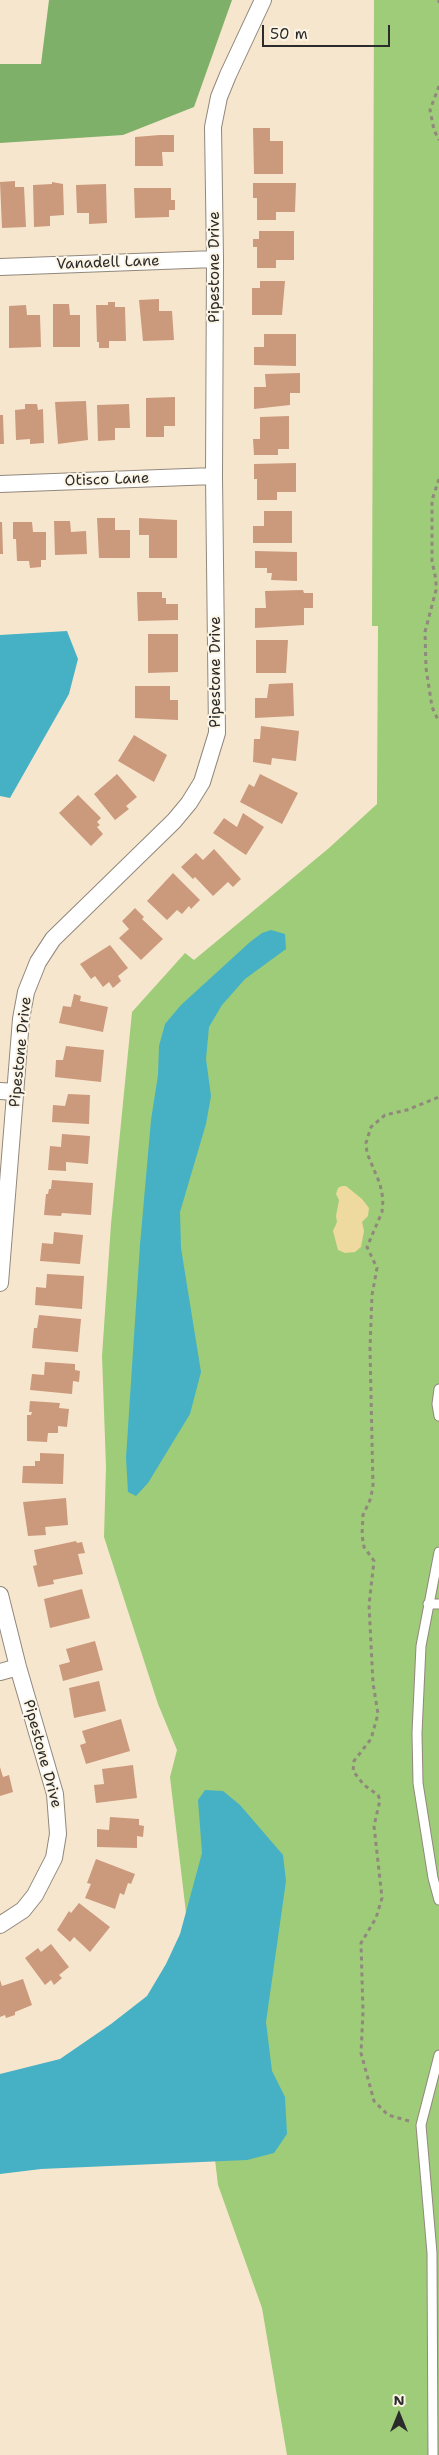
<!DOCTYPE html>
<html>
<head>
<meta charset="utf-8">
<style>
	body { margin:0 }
	#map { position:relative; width:439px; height:2455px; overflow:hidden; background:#f7e6ce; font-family:"Shantell Sans",sans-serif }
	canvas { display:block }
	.north { position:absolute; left:374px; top:2390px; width:50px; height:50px; -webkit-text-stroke:4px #fcf5e5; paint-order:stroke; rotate:0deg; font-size:14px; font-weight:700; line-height:20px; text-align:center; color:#2b2b2b }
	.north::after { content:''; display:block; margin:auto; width:18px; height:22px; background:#2b2b2b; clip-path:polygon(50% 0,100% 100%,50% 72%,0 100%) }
	.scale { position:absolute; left:262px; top:25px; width:128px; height:22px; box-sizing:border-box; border:2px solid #2b2b2b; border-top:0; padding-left:6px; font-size:15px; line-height:18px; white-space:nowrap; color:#2b2b2b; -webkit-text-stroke:4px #fcf5e5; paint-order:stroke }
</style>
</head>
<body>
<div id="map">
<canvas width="439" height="2455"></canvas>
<div class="north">N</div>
<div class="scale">50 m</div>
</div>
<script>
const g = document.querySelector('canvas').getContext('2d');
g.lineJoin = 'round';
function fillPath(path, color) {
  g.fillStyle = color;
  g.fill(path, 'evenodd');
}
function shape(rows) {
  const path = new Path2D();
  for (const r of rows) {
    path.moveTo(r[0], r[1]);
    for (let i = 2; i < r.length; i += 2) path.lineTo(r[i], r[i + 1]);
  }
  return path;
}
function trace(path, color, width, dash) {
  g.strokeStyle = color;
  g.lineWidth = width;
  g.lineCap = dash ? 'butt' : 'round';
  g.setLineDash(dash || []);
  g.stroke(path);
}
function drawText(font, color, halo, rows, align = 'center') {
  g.font = font + ' "Shantell Sans",sans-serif';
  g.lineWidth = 4;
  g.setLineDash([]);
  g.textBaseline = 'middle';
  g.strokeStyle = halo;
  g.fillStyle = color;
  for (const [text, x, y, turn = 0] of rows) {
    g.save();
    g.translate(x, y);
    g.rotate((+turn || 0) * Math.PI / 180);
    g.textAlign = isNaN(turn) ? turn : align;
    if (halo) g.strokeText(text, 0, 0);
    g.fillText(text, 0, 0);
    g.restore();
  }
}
fillPath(shape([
	[374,0,439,0,439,2455,287,2455,262,2308,218,2185,170,1777,177,1750,158,1704,104,1537,106,1467,102,1356,111,1224,132,1012,185,953,194,960,329,848,377,804,378,626,372,626]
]), '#9ecc79');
fillPath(shape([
	[49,0,232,0,194,107,123,135,0,143,0,64,41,64]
]), '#7eb069');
fillPath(shape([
	[342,1186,346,1186,362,1199,369,1208,368,1216,362,1222,364,1231,361,1247,355,1252,345,1253,338,1250,333,1231,337,1222,336,1216,339,1200,336,1194,338,1188]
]), '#eeda9e');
fillPath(shape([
	[67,631,78,659,69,694,10,798,0,796,0,635],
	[271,930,285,934,286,949,245,979,222,1005,209,1027,206,1059,211,1096,206,1124,180,1212,181,1248,201,1372,190,1414,148,1483,136,1496,128,1492,126,1458,140,1245,151,1120,158,1075,159,1046,165,1024,181,1005,250,942,262,933],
	[205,1790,223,1791,240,1805,283,1855,286,1881,266,2022,272,2071,285,2097,287,2134,274,2153,247,2160,41,2169,0,2174,0,2074,60,2059,111,2024,147,1996,166,1964,180,1934,202,1853,198,1800]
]), '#46b1c4');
fillPath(shape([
	[253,128,270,128,270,141,283,141,283,174,254,174],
	[160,135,174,135,174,152,162,152,163,166,135,166,135,137],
	[15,181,15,187,24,187,26,227,2,228,0,182],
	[52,182,63,184,64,215,50,216,50,226,34,227,33,185,52,184],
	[253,183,296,183,295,212,276,212,276,220,257,220,257,198,253,198],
	[106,184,107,223,89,224,89,213,77,213,76,185],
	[134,188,171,188,171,200,175,200,175,210,169,210,169,217,135,218],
	[259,231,294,231,294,260,276,260,276,268,257,268,257,247,253,247,253,239,259,239],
	[260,281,285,281,282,315,252,315,252,288,260,288],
	[159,299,159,311,172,311,174,340,143,341,139,300],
	[108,302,115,302,115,307,125,307,126,341,109,341,109,348,99,348,99,342,97,342,96,305,108,305],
	[53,304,69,304,70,315,80,315,80,347,53,347],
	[26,305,27,315,40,315,41,347,9,348,9,306],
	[264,334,296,334,296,366,254,365,254,347,264,347],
	[300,373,300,393,290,393,290,405,254,409,254,387,266,387,265,374],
	[175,397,175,426,164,426,164,437,146,437,146,398],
	[86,401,88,440,58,444,55,402],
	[25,404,37,404,38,410,43,409,44,443,30,444,30,439,16,440,15,410,25,409],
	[129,404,130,428,115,428,115,440,98,441,97,405],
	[0,415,3,415,4,444,0,444],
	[289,416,289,449,278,449,278,455,254,455,253,439,260,439,260,417],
	[296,463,296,492,277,492,277,500,257,500,257,479,254,479,254,464],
	[264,511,292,511,292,543,253,543,253,526,264,526],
	[97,518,115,518,115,530,130,530,130,558,99,558],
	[139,518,177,520,177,558,149,558,149,535,139,535],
	[54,521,70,521,71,532,86,531,87,554,55,555],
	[0,522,2,522,3,554,0,554],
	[13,522,32,522,33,532,46,532,46,560,41,560,41,567,30,568,29,561,17,561,16,539,13,539],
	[255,551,297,552,297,581,271,580,272,573,267,573,267,568,255,568],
	[303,590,304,593,313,593,313,608,304,608,304,625,255,628,255,608,266,608,265,591],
	[137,592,162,592,162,598,166,598,166,604,178,604,178,620,138,621],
	[148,634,178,634,178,672,148,673],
	[256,640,288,640,286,673,256,673],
	[293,683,294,716,255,718,255,698,267,698,269,684],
	[135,686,170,686,170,700,178,700,178,720,135,718],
	[261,726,299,731,296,761,272,758,271,765,253,762,254,739,260,739],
	[134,735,167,755,154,782,118,761],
	[117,774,137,797,126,806,129,809,115,820,94,794],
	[260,774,298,793,282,824,240,802,249,784,254,787],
	[78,795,101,818,97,822,100,825,97,827,103,834,91,846,59,813],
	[243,813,264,827,246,855,213,833,224,818,237,827],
	[214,849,241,879,233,887,228,882,213,896,195,877,193,879,181,867,196,853,203,860],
	[173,873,200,900,191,909,189,906,182,914,177,910,167,920,147,901],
	[135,908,144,917,142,919,163,939,141,960,119,938,129,929,122,921],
	[110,945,128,968,118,976,121,981,113,988,109,982,103,987,95,976,91,979,80,964],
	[74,994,81,996,80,1001,108,1007,103,1032,59,1023,63,1006,71,1007],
	[66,1046,104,1050,101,1082,55,1077,56,1060,63,1060],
	[68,1094,90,1095,89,1124,52,1122,53,1105,65,1106],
	[62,1134,90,1136,88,1164,66,1162,66,1171,48,1170,50,1146,61,1147],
	[52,1180,93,1183,91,1215,62,1213,61,1216,44,1215,46,1194,48,1194,49,1189,51,1189],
	[54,1232,83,1235,80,1264,40,1261,42,1243,53,1244],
	[47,1274,84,1276,82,1309,35,1305,36,1287,46,1288],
	[39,1315,81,1319,78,1352,32,1348,34,1328,37,1328],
	[45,1362,75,1364,75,1370,80,1371,79,1382,73,1381,72,1394,30,1390,32,1374,44,1375],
	[30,1401,60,1403,59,1408,69,1409,67,1427,58,1426,58,1433,48,1433,47,1442,27,1441,27,1415,31,1415,32,1412,29,1412],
	[40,1453,64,1454,63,1484,22,1483,23,1466,35,1466,35,1461,40,1461],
	[66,1498,68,1525,45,1527,46,1535,28,1536,23,1502],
	[76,1541,77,1543,82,1542,85,1553,78,1554,83,1574,53,1580,54,1584,38,1587,33,1566,37,1565,34,1550],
	[82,1589,90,1618,50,1628,44,1599],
	[95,1641,103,1670,63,1681,59,1665,70,1662,66,1649],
	[99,1681,106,1711,74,1718,69,1688],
	[121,1719,130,1751,86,1764,80,1745,86,1743,82,1731],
	[133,1765,137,1798,96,1803,94,1785,104,1784,102,1769],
	[0,1767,3,1777,9,1775,13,1792,0,1796],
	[110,1817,139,1819,139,1825,144,1826,143,1837,137,1836,137,1848,97,1847,97,1829,109,1830],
	[96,1859,135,1874,131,1884,128,1883,124,1895,120,1893,115,1909,85,1898,91,1884,87,1883],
	[79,1903,110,1927,90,1952,74,1937,70,1942,57,1930,69,1911,71,1913],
	[51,1944,69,1967,59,1975,62,1978,54,1985,51,1980,45,1985,25,1958,38,1948,41,1952],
	[23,1979,32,2005,15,2012,15,2015,6,2018,5,2015,0,2017,0,1980,2,1986]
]), '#cb997c');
const service = shape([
	[439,1389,437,1404,439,1416],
	[439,1552,421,1646,417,1733,418,1783,433,1878,439,1900],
	[428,1604,439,1604],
	[433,2455,432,2253,421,2125,439,2055]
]);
const minor = shape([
	[0,267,215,259],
	[0,484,214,476],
	[0,1091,16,1092],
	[0,1283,21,1019,26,992,38,962,53,939,174,821,189,803,202,782,217,733,214,476,215,259,213,127,219,97,228,75,263,0],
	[0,1595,18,1667,55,1794,58,1834,54,1858,35,1895,23,1910,0,1925],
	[0,1672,18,1667]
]);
trace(service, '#91887c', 11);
trace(minor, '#91887c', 18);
trace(shape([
	[439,0,439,3],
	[439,86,430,110,434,130,439,140],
	[439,479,432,500,432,561,436,580,436,590,425,632,426,668,432,707,439,722],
	[409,2121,388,2115,374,2101,361,2053,363,2012,361,1943,376,1918,382,1898,374,1826,380,1800,378,1795,364,1785,353,1771,354,1761,371,1739,378,1714,373,1683,369,1605,374,1561,364,1547,362,1535,363,1515,370,1500,373,1487,370,1348,372,1295,377,1268,367,1247,382,1212,383,1199,380,1184,367,1153,366,1143,371,1127,385,1115,407,1110,439,1097]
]), '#91887c', 3, [4, 4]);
trace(service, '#fff', 9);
trace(minor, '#fff', 16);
drawText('15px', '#2b2b2b', '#fcf5e5', [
	["Vanadell Lane",108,263,-2],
	["Pipestone Drive",215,267,-90],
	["Otisco Lane",107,480,-2],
	["Pipestone Drive",216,672,-90],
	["Pipestone Drive",21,1052,-84],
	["Pipestone Drive",42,1754,75]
]);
</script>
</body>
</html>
